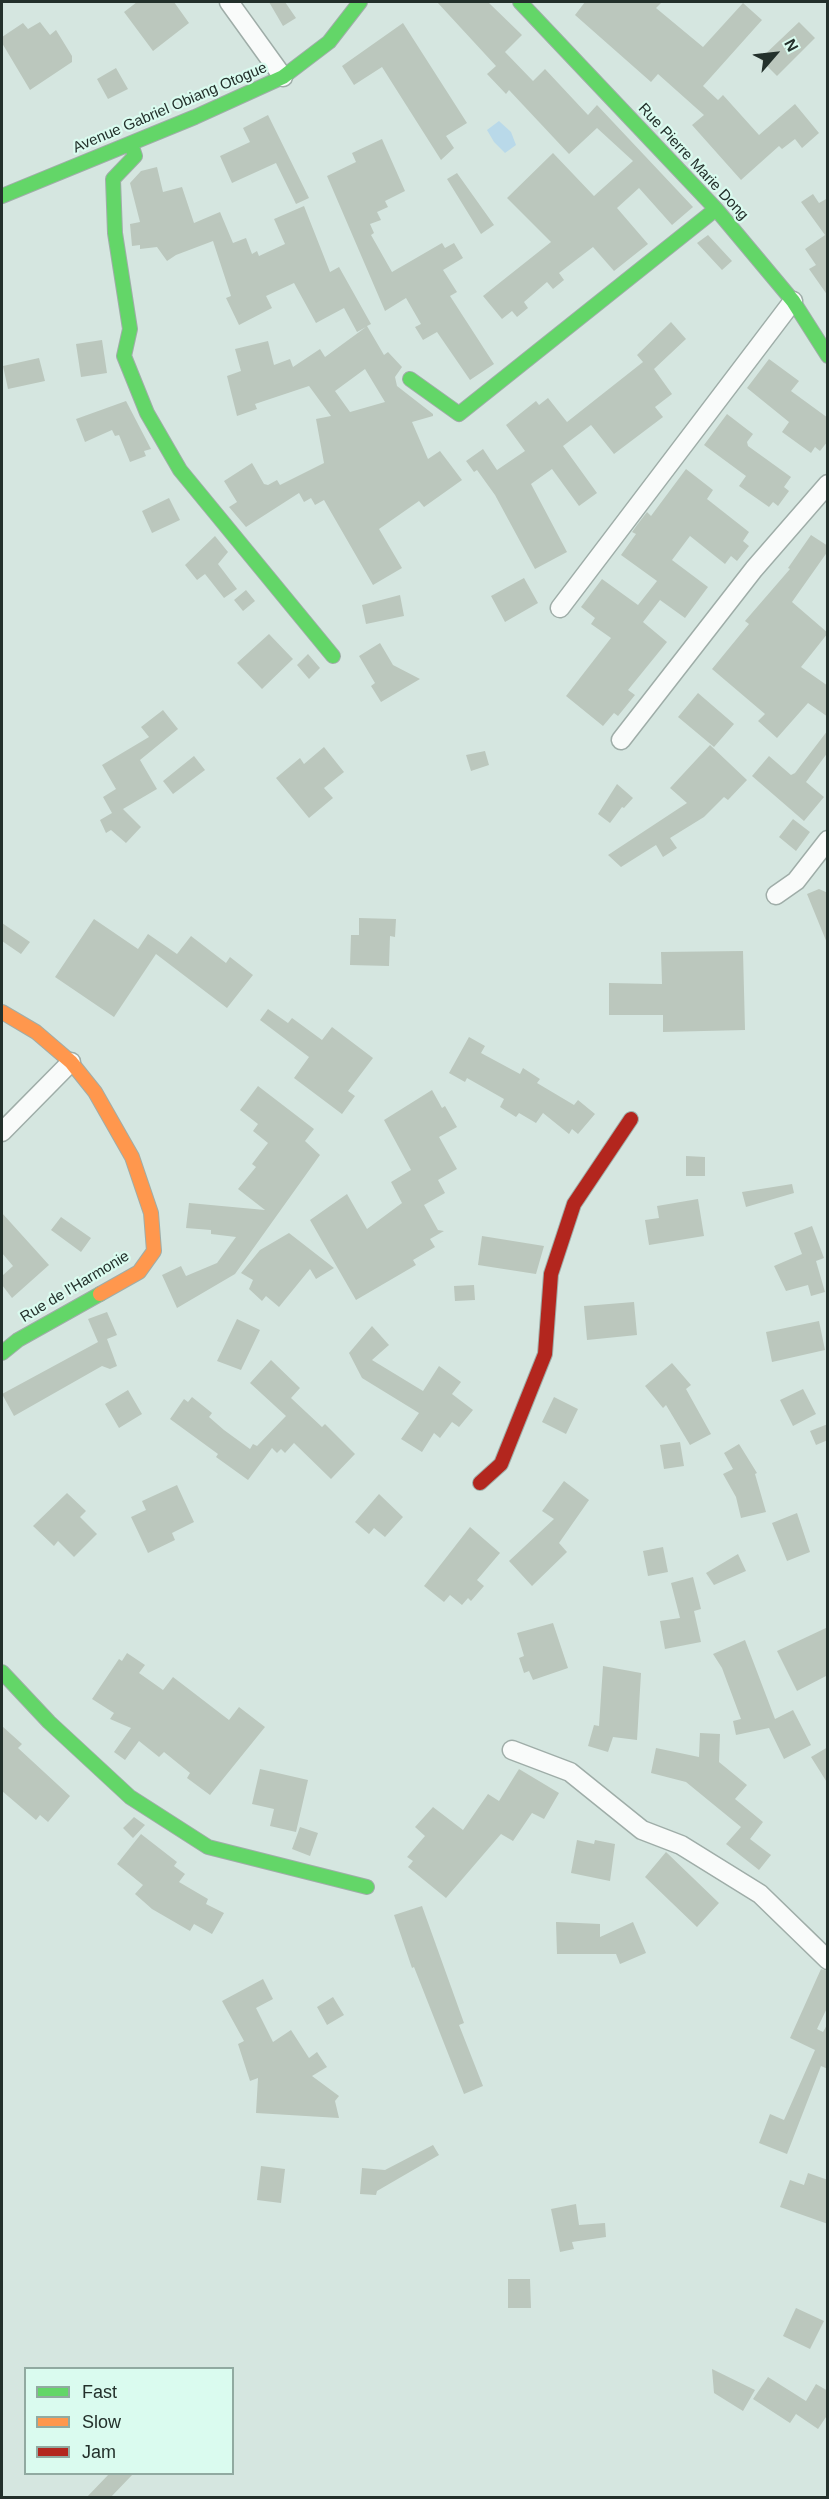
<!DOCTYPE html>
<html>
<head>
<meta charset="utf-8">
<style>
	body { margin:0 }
	#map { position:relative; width:829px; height:2499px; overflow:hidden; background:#d5e6e0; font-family:Arial,sans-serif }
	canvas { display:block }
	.frame { position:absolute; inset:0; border:3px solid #23302b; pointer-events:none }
	.legend { position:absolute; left:24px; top:2367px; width:210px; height:108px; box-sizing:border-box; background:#dafbef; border:2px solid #91aaa1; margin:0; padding:8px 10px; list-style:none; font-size:18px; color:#23302b }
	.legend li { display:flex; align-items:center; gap:12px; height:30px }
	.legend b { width:30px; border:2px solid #91aaa1 }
	.north { position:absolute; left:745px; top:24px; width:60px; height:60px; -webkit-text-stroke:4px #dafbef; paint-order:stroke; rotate:62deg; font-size:16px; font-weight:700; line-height:24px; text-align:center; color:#23302b }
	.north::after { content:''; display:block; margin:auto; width:21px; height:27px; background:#23302b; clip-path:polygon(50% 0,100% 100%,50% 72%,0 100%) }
</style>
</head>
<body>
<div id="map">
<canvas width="829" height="2499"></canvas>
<div class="frame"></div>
<ul class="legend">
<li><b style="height:8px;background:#63d668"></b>Fast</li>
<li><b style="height:8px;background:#ff974d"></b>Slow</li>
<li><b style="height:8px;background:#b3261e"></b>Jam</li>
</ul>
<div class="north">N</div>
</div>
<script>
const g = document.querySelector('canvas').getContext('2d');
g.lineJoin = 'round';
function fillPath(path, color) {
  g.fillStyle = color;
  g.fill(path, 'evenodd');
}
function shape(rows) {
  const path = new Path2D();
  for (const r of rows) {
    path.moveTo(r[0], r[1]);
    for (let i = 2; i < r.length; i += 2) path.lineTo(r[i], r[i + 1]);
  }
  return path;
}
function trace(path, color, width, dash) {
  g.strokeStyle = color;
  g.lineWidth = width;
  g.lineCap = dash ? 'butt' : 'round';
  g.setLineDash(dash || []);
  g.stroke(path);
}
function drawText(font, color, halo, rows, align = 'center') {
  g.font = font + ' Arial,sans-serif';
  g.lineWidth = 4.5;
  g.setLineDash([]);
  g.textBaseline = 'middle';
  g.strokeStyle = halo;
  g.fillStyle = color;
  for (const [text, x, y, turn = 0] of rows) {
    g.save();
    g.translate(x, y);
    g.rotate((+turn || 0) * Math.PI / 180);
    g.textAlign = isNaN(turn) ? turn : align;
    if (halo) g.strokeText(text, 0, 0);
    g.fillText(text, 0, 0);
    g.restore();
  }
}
fillPath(shape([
	[499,121,511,132,516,145,505,153,494,142,487,130]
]), '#b9d9e9');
fillPath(shape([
	[137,2,174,2,189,23,153,51,124,12],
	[269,2,285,2,296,18,283,26],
	[437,2,488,2,522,35,505,52,533,81,545,69,588,115,597,105,693,207,672,225,639,188,617,208,648,244,614,271,593,247,559,273,564,280,553,289,547,282,524,302,528,308,517,317,512,311,502,319,483,296,551,242,507,198,553,153,594,196,633,161,597,128,569,154,509,90,506,94,487,74,496,66],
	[585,2,662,2,656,8,703,47,743,3,762,20,703,86,718,100,723,95,759,135,795,104,819,133,802,148,795,139,782,149,779,146,741,180,692,125,704,115,658,74,651,82,575,15],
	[40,22,50,35,56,30,72,56,72,62,30,90,2,43,2,37,23,23,28,29],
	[799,22,815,38,777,76,760,59],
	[403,23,467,123,446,136,454,148,441,160,382,67,354,85,342,66],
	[116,68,128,89,108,99,97,79],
	[268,115,309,198,296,204,276,163,232,183,220,156,250,142,243,128],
	[382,139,405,191,385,201,388,207,377,212,381,220,370,224,374,233,371,235,392,272,442,243,445,248,454,243,463,258,443,270,457,292,450,296,494,364,470,380,437,332,423,340,415,327,421,324,406,298,385,311,327,176,356,162,352,153],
	[157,167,163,192,182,187,194,223,220,212,233,243,246,238,252,254,257,251,259,256,285,244,274,219,304,206,330,272,339,267,371,324,367,326,384,355,388,352,402,367,395,377,397,386,433,414,433,416,412,422,428,459,440,451,462,480,424,507,419,501,379,529,402,568,373,585,324,500,315,505,311,498,304,502,299,493,246,527,229,507,237,502,224,481,252,463,264,484,268,485,277,480,280,485,324,463,316,419,331,416,309,386,255,404,257,409,237,416,227,376,241,371,235,349,268,341,274,365,290,359,293,367,320,349,325,357,366,327,357,332,344,308,316,323,294,283,266,296,272,308,239,325,226,298,231,296,213,241,176,255,167,261,157,247,140,249,140,245,132,246,130,224,140,222,130,183,141,171],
	[365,369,385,402,350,412,335,391],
	[457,173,494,225,481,234,447,179],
	[813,194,819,203,828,198,828,296,809,269,816,265,805,249,825,235,801,202],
	[708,235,732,261,722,270,697,243],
	[671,322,686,339,654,369,672,394,655,407,663,417,614,454,591,425,563,446,597,493,579,506,552,469,531,484,567,552,535,569,495,495,477,470,474,472,466,461,483,449,497,470,525,451,506,425,536,401,539,405,548,398,567,422,643,362,637,355],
	[102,340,107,373,81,377,76,344],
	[39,358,45,381,8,389,3,366],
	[769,359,799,381,791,391,828,418,828,441,820,451,815,447,811,453,782,432,789,422,747,388],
	[126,401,151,449,144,451,146,456,130,462,119,435,115,436,112,430,85,442,76,419],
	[727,414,753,434,747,442,748,446,791,477,784,487,789,491,778,506,773,502,769,507,739,486,746,476,704,445],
	[686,469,713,490,707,499,749,532,743,541,749,546,737,561,731,556,725,564,690,536,672,560,708,587,685,618,660,600,643,622,667,642,628,690,635,695,618,716,614,713,603,726,566,696,611,638,591,624,595,618,581,607,602,579,638,605,657,581,621,555,636,534,632,532,637,525,647,512,651,516],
	[169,498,180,520,152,533,142,511],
	[811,535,828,546,828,551,792,602,828,633,801,667,828,686,828,717,808,703,777,738,758,721,765,714,712,669,749,624,745,621,790,569,788,568],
	[215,536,228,552,218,564,237,589,224,598,205,574,197,580,185,565],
	[524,578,538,603,505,622,491,596],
	[246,590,255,601,243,611,234,600],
	[400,595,404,616,366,624,362,605],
	[269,634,293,659,262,689,237,663],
	[380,643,393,665,420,679,381,702,371,686,375,683,359,656],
	[308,654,320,668,309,679,297,665],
	[698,693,734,724,714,747,678,717],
	[163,710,178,729,140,760,157,789,123,809,141,827,126,843,111,830,106,833,100,820,112,813,103,797,116,789,102,765,149,737,141,727],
	[828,730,828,752,806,782,824,797,804,821,752,776,769,756,791,775,795,773],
	[710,745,747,780,728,800,724,797,704,817,670,838,677,848,663,857,656,845,621,867,608,855,687,803,670,788],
	[324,747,344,772,324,788,333,798,309,818,276,778,300,758,304,764],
	[485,751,489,765,471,771,466,755],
	[194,756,205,770,173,794,163,781],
	[617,784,633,798,624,808,622,807,610,823,598,814],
	[793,819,810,832,796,851,779,837],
	[819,889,828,893,827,943,807,894],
	[359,918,396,919,395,937,390,936,389,966,350,965,351,935,359,935],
	[94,919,138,949,148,934,177,954,191,936,226,963,230,957,253,975,227,1008,156,954,114,1017,55,977],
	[2,923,30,942,21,954,2,941],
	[743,951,745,1030,663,1032,663,1015,609,1015,609,983,662,984,661,952],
	[268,1009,288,1023,292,1018,322,1040,332,1027,373,1058,348,1091,355,1096,342,1114,294,1078,309,1057,260,1020],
	[469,1037,485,1046,481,1053,520,1074,523,1068,540,1079,537,1083,574,1105,578,1100,595,1114,578,1134,572,1129,569,1134,543,1113,536,1123,519,1113,516,1117,500,1107,504,1099,467,1078,465,1082,449,1073],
	[258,1086,314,1129,305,1141,320,1155,235,1274,177,1308,162,1275,181,1266,186,1276,217,1263,236,1237,211,1234,211,1230,186,1228,189,1203,265,1210,238,1189,256,1167,252,1164,268,1143,253,1131,258,1124,240,1110],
	[432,1090,442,1108,445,1106,457,1127,439,1137,457,1169,438,1180,445,1193,424,1205,438,1230,444,1231,430,1239,435,1247,413,1260,416,1265,356,1300,310,1220,347,1194,367,1229,402,1203,391,1182,411,1170,384,1120],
	[686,1156,705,1157,705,1176,686,1176],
	[792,1184,794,1193,746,1207,742,1192],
	[698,1199,704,1236,649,1245,645,1220,659,1218,657,1206],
	[2,1213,49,1265,12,1298,2,1285,2,1276,13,1266,2,1253],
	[61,1217,91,1238,81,1252,51,1230],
	[812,1226,824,1258,816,1261,825,1292,811,1296,808,1285,786,1291,774,1266,802,1254,794,1233],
	[289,1233,334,1268,316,1279,310,1269,279,1307,266,1296,262,1301,249,1289,253,1280,241,1273,260,1250],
	[482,1236,544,1246,536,1274,478,1265],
	[474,1285,475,1300,455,1301,454,1286],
	[634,1302,637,1335,587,1340,584,1306],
	[107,1312,117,1335,107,1339,117,1366,110,1369,102,1366,14,1416,2,1394,98,1342,88,1319],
	[237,1319,260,1330,241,1370,217,1361],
	[819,1321,825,1350,772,1362,766,1332],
	[372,1326,389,1345,372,1360,423,1391,439,1366,461,1382,452,1394,473,1410,459,1427,452,1422,440,1438,434,1433,422,1452,401,1439,419,1413,362,1378,349,1353],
	[271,1360,300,1388,291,1398,322,1427,325,1424,355,1454,331,1479,294,1443,285,1453,281,1449,277,1453,272,1448,248,1480,216,1457,218,1454,170,1419,184,1399,188,1402,192,1397,212,1413,209,1417,224,1430,250,1449,253,1444,257,1446,286,1416,250,1383],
	[672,1363,691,1385,686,1389,711,1434,690,1445,666,1405,663,1408,645,1386],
	[803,1389,816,1414,793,1426,780,1400],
	[128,1390,142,1414,119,1428,105,1404],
	[554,1397,578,1409,566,1434,542,1422],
	[828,1424,828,1440,816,1445,810,1431],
	[680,1442,684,1466,664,1469,660,1445],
	[739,1444,757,1473,755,1474,766,1512,741,1518,736,1497,723,1474,733,1469,724,1453],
	[564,1481,589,1500,559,1543,567,1552,532,1586,509,1561,554,1519,542,1511],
	[177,1485,194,1522,172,1533,175,1540,148,1553,131,1517,146,1510,142,1501],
	[67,1493,86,1511,80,1517,97,1534,74,1557,58,1541,54,1546,33,1526],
	[379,1494,403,1517,385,1537,374,1528,369,1534,355,1522],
	[797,1513,810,1552,787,1561,772,1523],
	[470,1527,500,1553,477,1580,484,1586,471,1601,468,1598,462,1605,450,1595,444,1602,424,1586],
	[663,1547,668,1572,648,1576,643,1551],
	[738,1554,746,1571,714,1585,706,1573],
	[693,1577,701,1609,694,1611,701,1642,665,1649,660,1621,680,1618,671,1583],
	[553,1623,568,1668,533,1680,529,1671,524,1673,519,1658,524,1656,517,1633],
	[828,1627,828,1675,797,1691,777,1651],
	[745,1640,775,1719,793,1710,811,1745,784,1759,769,1728,736,1735,733,1721,741,1719,722,1668,713,1654],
	[127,1653,145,1665,139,1673,163,1690,173,1677,229,1720,239,1707,265,1727,210,1795,187,1778,190,1773,164,1752,159,1757,139,1741,125,1760,114,1752,131,1728,110,1719,114,1713,92,1699,119,1659,122,1661],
	[603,1666,641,1673,637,1740,613,1737,608,1752,588,1746,594,1725,599,1726],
	[2,1726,22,1744,18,1748,70,1796,48,1822,40,1815,36,1820,2,1791],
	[700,1733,720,1734,719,1762,747,1785,735,1799,763,1822,750,1839,771,1855,759,1870,726,1844,741,1827,686,1782,651,1773,656,1748,699,1757],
	[828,1747,828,1784,811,1757],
	[260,1769,308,1780,296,1832,270,1826,274,1809,252,1804],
	[519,1769,559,1793,544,1819,532,1813,513,1841,501,1834,446,1898,408,1867,413,1861,407,1857,425,1836,415,1827,433,1807,463,1830,488,1794,499,1801],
	[134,1817,145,1825,133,1838,123,1828],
	[300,1827,318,1833,310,1856,292,1849],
	[141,1834,177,1862,174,1866,185,1874,179,1882,208,1899,206,1904,224,1913,212,1934,194,1924,190,1931,152,1909,135,1894,143,1885,117,1864],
	[577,1840,594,1844,595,1840,615,1844,610,1881,571,1873],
	[666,1852,719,1903,697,1927,645,1877],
	[422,1906,464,2023,459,2025,483,2086,464,2094,414,1967,412,1968,394,1915],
	[556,1922,600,1924,600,1937,633,1922,646,1953,620,1964,616,1954,557,1954],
	[821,1969,828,1971,828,2006,817,2029,823,2032,828,2023,828,2069,821,2066,787,2154,759,2143,770,2114,784,2120,815,2050,790,2038],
	[263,1979,273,1999,256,2008,273,2042,291,2030,309,2058,317,2052,327,2067,312,2076,339,2096,335,2101,339,2118,256,2113,258,2078,250,2081,238,2044,244,2041,222,2001],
	[333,1997,344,2015,327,2025,317,2007],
	[433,2145,439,2155,377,2191,376,2195,360,2194,362,2168,385,2170],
	[261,2166,285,2169,281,2203,257,2200],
	[808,2173,828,2180,828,2224,780,2207,790,2180,804,2185],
	[576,2204,579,2225,605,2223,606,2237,572,2242,574,2249,560,2252,551,2209],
	[508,2279,530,2279,531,2308,508,2308],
	[796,2308,824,2321,810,2349,783,2336],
	[712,2369,755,2390,743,2411,714,2393],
	[768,2377,806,2401,816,2384,828,2391,828,2414,818,2429,796,2414,790,2423,753,2399],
	[109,2474,133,2474,110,2498,86,2498]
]), '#bbc7bd');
const street = shape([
	[229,2,283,77],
	[560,608,793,301],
	[621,740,754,569,828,484],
	[776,895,796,881,828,840],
	[2,1132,71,1062],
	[512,1750,570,1772,642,1830,681,1845,760,1894,828,1960]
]);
const fast = shape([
	[520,2,716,209,793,301,828,356],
	[131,144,135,156,113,179,115,233,130,329,124,356,147,413,180,470,333,656],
	[2,196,195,117,283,77,329,42,360,2],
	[410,379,459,414,716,209],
	[2,1353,18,1340,100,1294],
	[2,1672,49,1722,130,1797,208,1847,367,1887]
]);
const slow = shape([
	[2,1012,36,1032,71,1062,95,1092,132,1157,151,1213,154,1251,139,1272,100,1294]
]);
const jam = shape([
	[480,1483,501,1464,545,1354,551,1274,574,1204,631,1119]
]);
trace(street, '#9fada8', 21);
trace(fast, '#9fada8', 16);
trace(slow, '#9fada8', 16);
trace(jam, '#9fada8', 16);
trace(street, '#f9fbfa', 18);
trace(fast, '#63d668', 14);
trace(slow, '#ff974d', 14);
trace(jam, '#b3261e', 14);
drawText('15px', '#23302b', '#dafbef', [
	["Avenue Gabriel Obiang Otogue",170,108,-23],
	["Rue Pierre Marie Dong",693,162,47],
	["Rue de l'Harmonie",75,1287,-31]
]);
</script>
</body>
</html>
